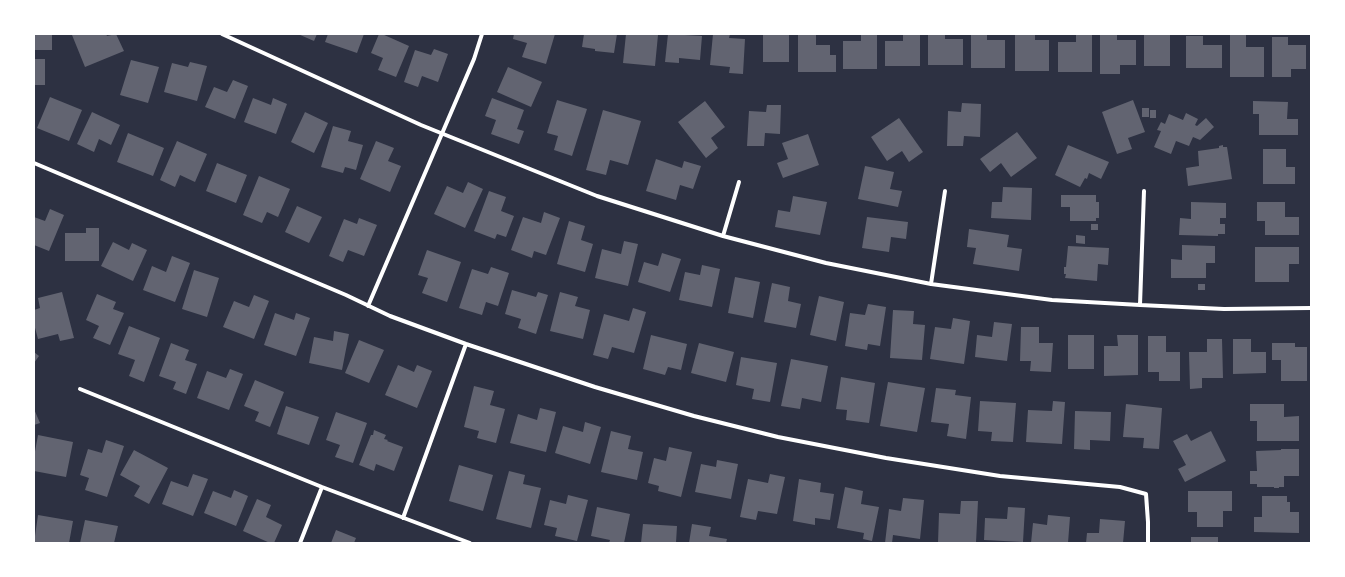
<!DOCTYPE html>
<html>
<head>
<meta charset="utf-8">
<style>
	body { margin:0 }
	#map { position:relative; width:1345px; height:577px; overflow:hidden; background:#2d3142; font-family:"PT Sans Narrow",sans-serif }
	canvas { display:block }
	.frame { position:absolute; inset:0; border:35px solid #fff; pointer-events:none }
</style>
</head>
<body>
<div id="map">
<canvas width="1345" height="577"></canvas>
<div class="frame"></div>
</div>
<script>
const g = document.querySelector('canvas').getContext('2d');
g.lineJoin = 'round';
function fillPath(path, color) {
  g.fillStyle = color;
  g.fill(path, 'evenodd');
}
function shape(rows) {
  const path = new Path2D();
  for (const r of rows) {
    path.moveTo(r[0], r[1]);
    for (let i = 2; i < r.length; i += 2) path.lineTo(r[i], r[i + 1]);
  }
  return path;
}
function trace(path, color, width, dash) {
  g.strokeStyle = color;
  g.lineWidth = width;
  g.lineCap = dash ? 'butt' : 'round';
  g.setLineDash(dash || []);
  g.stroke(path);
}
fillPath(shape([
	[34,34,52,34,52,50,34,50],
	[74,34,106,34,107,36,116,34,124,51,85,67,72,35],
	[298,34,317,34,314,41],
	[328,34,364,34,357,53,325,42],
	[379,34,382,34,409,46,396,77,378,70,383,58,371,53],
	[514,34,555,34,546,64,522,57,527,43,513,39],
	[584,34,617,34,614,53,595,51,595,49,582,47],
	[626,34,658,35,655,66,623,63],
	[668,34,702,36,700,60,679,58,679,63,665,62],
	[713,34,730,34,729,38,745,39,743,74,729,73,730,67,710,65],
	[763,34,789,34,789,62,763,62],
	[798,34,816,34,816,45,830,45,830,55,836,55,836,72,798,72],
	[861,34,877,34,877,69,843,69,843,41,861,41],
	[903,34,920,34,920,66,885,66,885,41,903,41],
	[928,34,945,34,945,39,963,39,963,65,928,65],
	[971,34,987,34,987,40,1005,40,1005,68,971,68],
	[1015,34,1035,34,1035,40,1049,40,1049,71,1015,71],
	[1076,34,1092,34,1092,72,1058,72,1058,42,1076,42],
	[1100,34,1117,34,1117,40,1136,40,1136,65,1120,65,1120,74,1100,74],
	[1230,34,1246,34,1246,47,1264,47,1264,77,1230,77],
	[1144,35,1170,35,1170,66,1144,66],
	[1186,36,1203,36,1203,45,1222,45,1222,68,1186,68],
	[1272,37,1288,37,1288,45,1306,45,1306,69,1291,69,1291,77,1272,77],
	[434,49,448,54,438,82,422,76,418,87,404,82,415,50,431,55],
	[34,59,45,59,45,85,34,85],
	[131,60,159,67,148,103,120,95],
	[190,62,207,66,197,101,164,92,172,63,188,67],
	[508,67,542,82,531,107,497,92],
	[233,80,248,86,235,119,205,107,214,87,227,92],
	[50,97,82,110,69,141,37,128],
	[253,98,271,105,273,98,287,104,276,134,244,122],
	[492,98,524,110,517,129,524,131,519,144,491,134,496,120,485,116],
	[557,100,587,109,572,156,554,150,558,136,547,133],
	[1133,100,1145,132,1128,138,1132,149,1117,154,1102,112],
	[705,101,725,127,711,138,718,148,706,158,678,122],
	[1253,101,1288,102,1287,119,1298,119,1298,135,1259,135,1259,114,1253,114],
	[962,103,981,104,980,137,964,136,963,146,947,146,948,111,961,112],
	[767,105,781,105,780,134,765,133,764,146,747,146,749,111,766,112],
	[1142,108,1149,108,1149,117,1142,117],
	[603,110,641,121,628,165,610,160,606,175,586,170],
	[1150,110,1156,110,1156,118,1150,118],
	[92,112,120,125,111,145,99,139,94,152,77,144],
	[305,112,328,123,314,153,291,142],
	[1186,113,1198,119,1195,125,1197,126,1206,118,1214,127,1200,140,1193,137,1189,146,1176,141,1171,154,1154,147,1161,131,1157,130,1161,122,1165,124,1169,114,1183,120],
	[899,118,923,152,909,162,902,151,887,161,871,137],
	[333,126,351,131,348,141,363,145,356,170,345,167,343,173,321,167],
	[1017,132,1037,158,1011,177,1001,163,990,172,980,159],
	[128,133,164,148,153,176,117,162],
	[808,134,819,165,783,178,777,163,788,159,782,143],
	[177,141,207,154,195,182,180,175,175,187,160,180],
	[376,141,394,148,388,161,401,166,390,192,360,179],
	[1068,145,1109,162,1101,179,1089,173,1087,179,1085,178,1080,187,1055,175],
	[1223,145,1223,147,1227,147,1232,179,1188,186,1186,168,1199,166,1198,151,1219,148,1219,146],
	[1263,149,1286,149,1286,167,1295,167,1295,184,1263,184],
	[656,159,682,168,684,161,701,166,693,189,680,185,676,200,646,191],
	[217,163,247,175,236,203,206,191],
	[865,166,894,172,890,189,902,191,898,207,858,199],
	[259,176,290,189,278,217,267,212,262,223,243,215],
	[468,182,483,189,465,228,434,214,447,186,463,193],
	[1003,187,1032,188,1031,220,991,218,992,202,1002,202],
	[489,191,506,197,501,211,514,216,506,237,497,234,495,239,474,231],
	[1061,195,1096,195,1096,202,1099,202,1099,218,1096,218,1096,221,1070,221,1070,207,1061,207],
	[793,196,827,202,820,235,775,227,778,210,790,212],
	[1191,202,1226,203,1226,218,1220,218,1220,224,1225,224,1225,234,1218,234,1218,236,1179,235,1180,218,1191,219],
	[1257,202,1285,202,1285,217,1299,217,1299,235,1265,235,1265,221,1257,221],
	[297,206,322,217,309,243,285,232],
	[50,209,64,215,49,251,34,245,34,217,45,221],
	[544,212,560,218,546,255,534,251,532,258,511,250,523,217,541,223],
	[867,217,908,222,906,239,891,237,889,252,862,248],
	[359,218,377,225,364,256,348,250,343,262,329,256,344,219,357,224],
	[569,221,585,226,581,240,593,244,585,272,557,264],
	[1091,224,1098,224,1098,230,1091,230],
	[86,228,99,228,99,261,65,261,65,233,86,233],
	[969,229,1009,235,1007,247,1022,249,1019,271,973,264,976,248,967,247],
	[1076,235,1085,236,1085,244,1076,243],
	[624,241,638,244,628,286,595,278,602,249,621,254],
	[113,242,129,250,132,243,147,250,133,281,101,266],
	[1182,245,1215,246,1215,263,1206,263,1206,278,1171,278,1171,259,1182,260],
	[1068,246,1109,248,1108,265,1098,264,1097,281,1065,278,1066,274,1064,274,1064,267,1066,267],
	[1255,247,1299,247,1299,264,1289,264,1289,282,1255,282],
	[427,250,461,262,447,302,422,293,428,278,418,275],
	[662,253,681,259,670,292,638,282,644,262,658,266],
	[172,256,190,263,175,302,143,290,152,266,166,272],
	[702,265,720,269,712,307,679,300,685,272,700,275],
	[491,267,509,273,498,306,486,302,482,315,459,308,472,269,488,274],
	[194,270,219,278,207,317,182,309],
	[735,277,760,282,753,318,728,313],
	[772,283,790,287,788,301,801,304,796,328,764,322],
	[1198,284,1205,284,1205,290,1198,290],
	[512,290,536,297,538,292,548,295,536,334,518,328,521,319,505,314],
	[62,292,74,338,60,341,58,334,38,339,34,324,34,310,40,308,38,298],
	[560,292,578,297,575,306,590,310,583,339,550,331],
	[97,294,116,302,113,309,124,313,110,345,93,338,99,326,86,320],
	[254,295,269,301,254,339,223,327,234,301,249,307],
	[819,296,844,302,836,341,810,335],
	[868,304,886,307,880,346,868,344,867,350,845,346,850,313,865,315],
	[633,308,646,312,634,353,612,347,608,359,593,355,604,314,629,321],
	[893,310,914,311,913,324,925,325,922,360,890,358],
	[275,313,294,320,296,313,310,318,296,356,264,345],
	[953,318,970,321,964,364,930,359,935,327,951,329],
	[994,322,1012,324,1007,361,975,357,977,335,992,337],
	[129,326,160,338,144,382,129,376,135,360,118,354],
	[1021,327,1039,327,1039,343,1053,343,1051,372,1030,371,1031,361,1020,361],
	[334,331,349,334,342,370,309,363,314,337,333,341],
	[651,335,687,344,681,370,668,367,665,375,643,369],
	[1068,335,1094,335,1094,369,1068,369],
	[1117,335,1138,335,1138,375,1104,376,1104,346,1118,346],
	[1148,336,1166,336,1166,352,1180,352,1180,381,1159,381,1159,372,1148,372],
	[1207,339,1222,339,1223,378,1202,378,1202,388,1190,389,1189,352,1207,352],
	[1233,339,1251,339,1251,352,1266,352,1266,373,1233,374],
	[359,340,384,350,369,383,345,373],
	[171,343,189,350,185,360,197,364,186,394,173,389,176,382,159,376],
	[699,343,734,352,726,382,691,373],
	[1272,343,1295,343,1295,347,1307,347,1307,381,1281,381,1281,360,1272,360],
	[34,352,39,356,34,363],
	[741,357,777,363,770,402,752,399,754,389,736,385],
	[791,359,828,366,821,402,802,398,800,409,781,406],
	[398,365,414,372,417,365,432,371,417,408,385,395],
	[230,369,243,374,229,410,197,398,207,371,226,378],
	[841,377,875,383,869,423,846,420,847,410,836,409],
	[255,380,284,392,270,427,255,421,259,412,244,406],
	[888,382,925,388,917,432,880,426],
	[474,386,494,391,490,405,505,409,496,443,477,438,479,431,464,427],
	[936,388,956,390,955,395,971,397,966,439,947,436,949,424,931,422],
	[980,401,1016,403,1013,442,991,441,992,432,978,431],
	[1053,401,1065,402,1062,444,1026,442,1028,410,1052,411],
	[1126,404,1162,408,1159,449,1143,448,1144,438,1123,437],
	[1250,404,1284,404,1284,417,1299,416,1299,441,1257,441,1257,421,1250,421],
	[286,406,319,417,309,445,277,434],
	[540,408,556,412,546,452,510,443,518,414,537,420],
	[34,409,40,423,34,425],
	[1075,411,1111,412,1110,441,1090,440,1090,450,1074,449],
	[336,412,367,423,353,463,335,457,340,445,326,440],
	[585,422,601,427,590,464,555,453,563,426,583,432],
	[374,430,386,435,384,439,388,440,387,441,403,447,394,471,376,464,374,471,359,465,371,435,373,435],
	[611,431,631,436,628,449,643,452,637,480,601,472],
	[1211,431,1226,461,1185,482,1178,469,1186,465,1173,441,1187,434,1191,441],
	[38,435,73,442,66,477,34,471,34,457],
	[106,440,124,446,107,497,85,490,89,478,80,475,88,449,102,453],
	[669,447,692,452,681,497,658,491,659,486,648,483,654,458,666,461],
	[1281,449,1299,449,1299,476,1284,476,1284,487,1279,487,1279,488,1274,488,1274,487,1257,487,1257,484,1250,484,1250,471,1257,471,1256,451,1281,450],
	[134,450,168,468,149,504,134,496,140,486,120,475],
	[717,460,738,464,731,499,695,492,701,464,716,467],
	[459,465,493,475,483,511,449,501],
	[509,471,525,475,523,484,541,488,531,528,496,519],
	[193,474,208,479,193,516,162,504,171,481,188,487],
	[770,474,785,477,777,514,758,511,756,520,740,517,748,479,768,483],
	[799,479,821,483,820,492,834,494,830,520,815,518,815,525,793,521],
	[845,487,863,491,861,504,879,507,872,541,863,539,864,533,837,528],
	[234,490,248,496,236,526,204,513,213,491,231,498],
	[1188,491,1232,491,1232,511,1223,511,1223,527,1197,527,1197,512,1188,512],
	[568,495,588,500,577,541,555,536,557,528,544,525,550,500,566,504],
	[1262,496,1287,496,1287,502,1290,502,1290,512,1299,512,1299,533,1254,532,1254,517,1262,517],
	[903,498,924,500,920,539,893,535,892,543,885,543,889,509,901,511],
	[257,499,271,505,266,517,282,525,274,543,270,543,243,531],
	[961,501,978,501,976,543,938,543,939,513,960,514],
	[597,507,630,514,624,543,609,543,610,540,591,536],
	[1008,507,1025,508,1023,542,984,540,985,518,1007,519],
	[38,515,73,521,69,543,34,543],
	[1048,515,1070,517,1068,543,1031,543,1033,523,1047,525],
	[1100,519,1125,521,1123,543,1086,543,1087,533,1099,533],
	[85,520,118,526,114,543,80,543],
	[643,524,677,526,676,543,641,543],
	[692,524,711,527,709,536,727,539,726,543,689,543],
	[336,530,356,538,354,543,331,543],
	[1191,537,1218,537,1218,543,1191,543]
]), '#626471');
trace(shape([
	[222,34,421,125,597,196,723,236,826,263,931,284,1052,300,1140,305,1224,309,1311,308],
	[34,163,346,295,390,316,466,344,595,387,694,416,778,437,886,458,1000,476,1120,487,1146,494,1148,522,1148,543],
	[723,236,739,182],
	[931,284,945,191],
	[1140,305,1144,191],
	[368,306,474,59,482,34],
	[80,389,322,487,470,543],
	[403,518,466,344],
	[300,543,322,487]
]), '#fff', 4);
</script>
</body>
</html>
